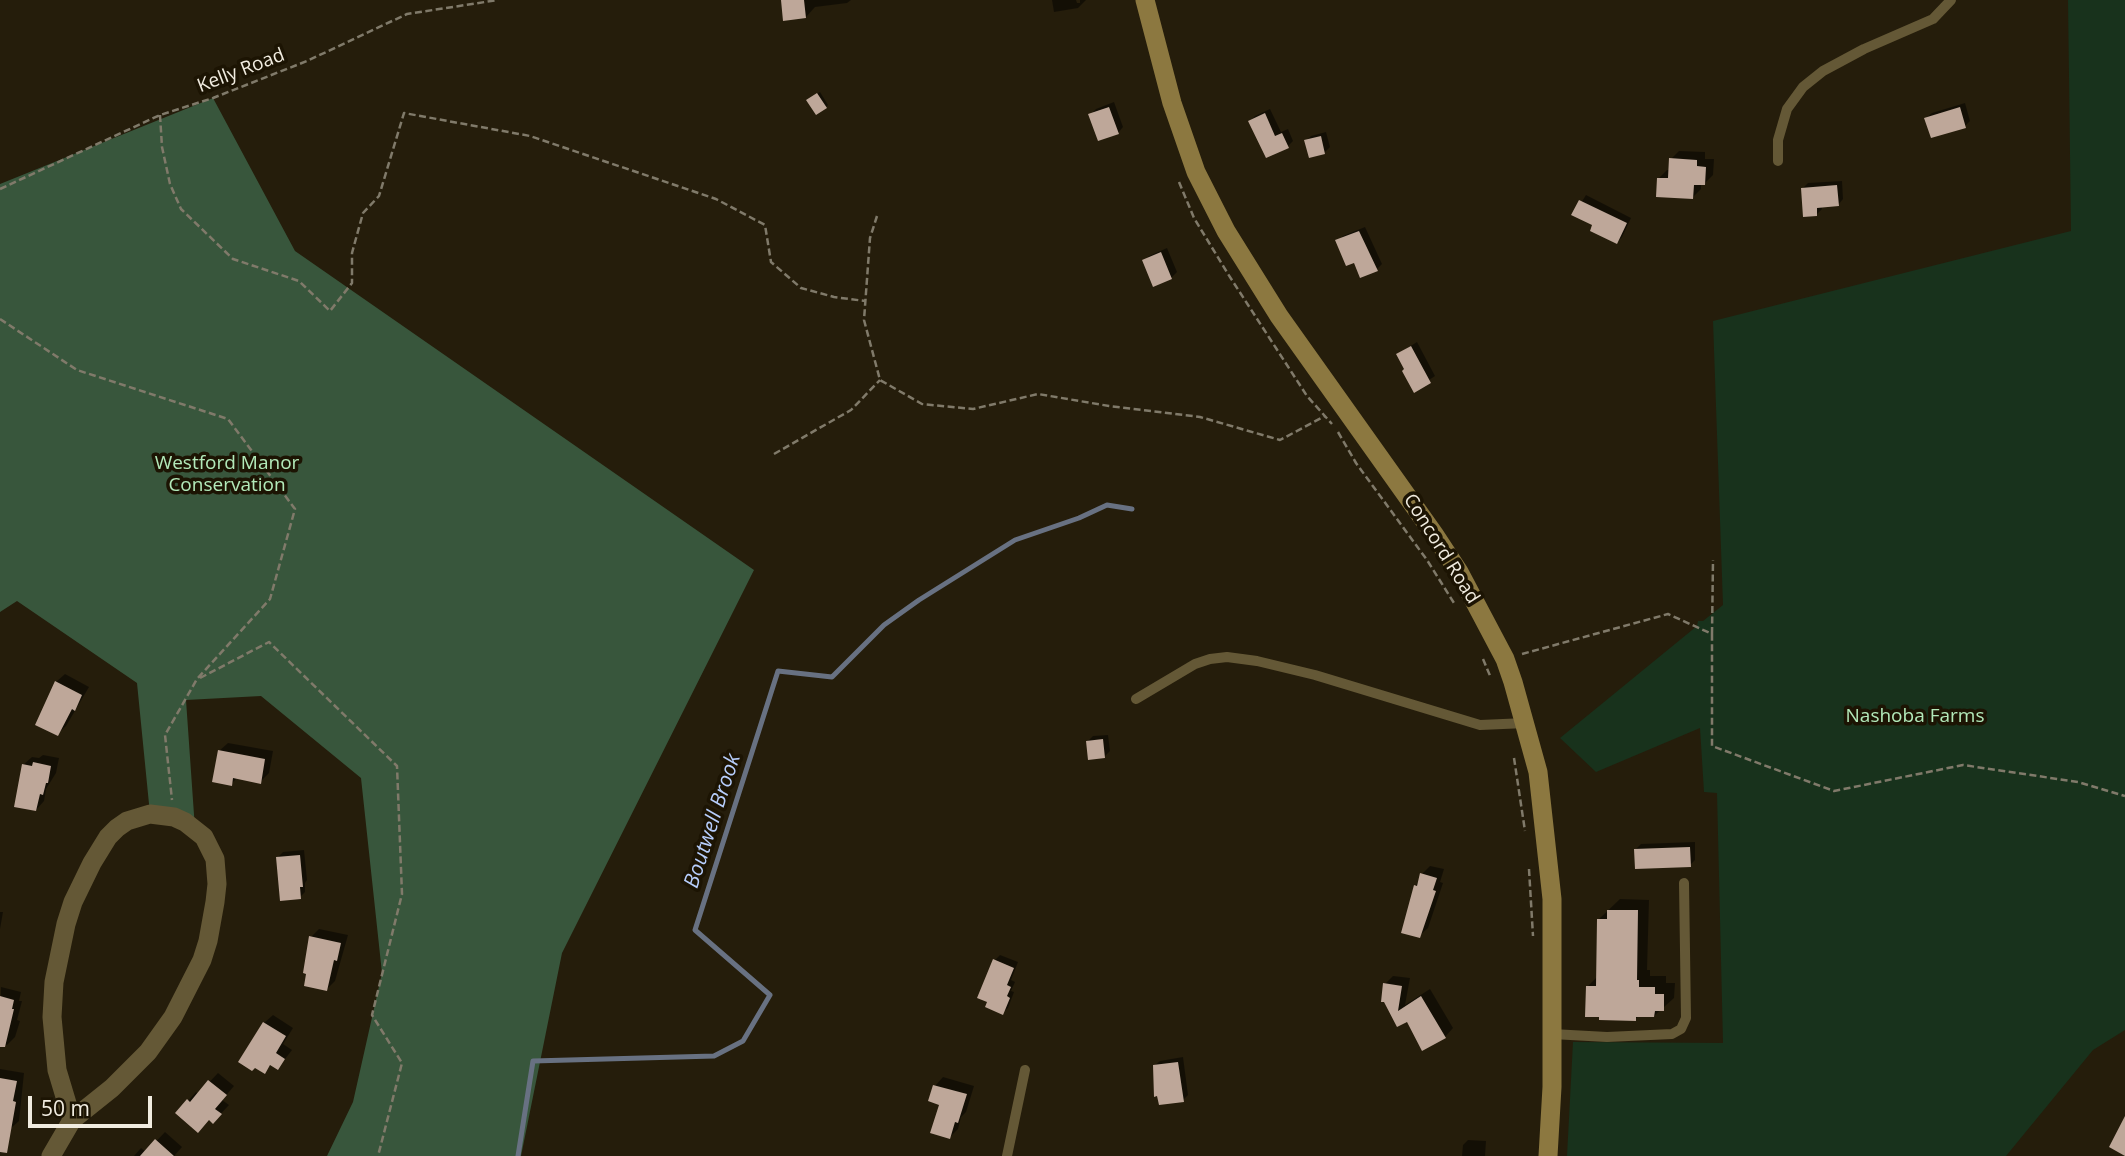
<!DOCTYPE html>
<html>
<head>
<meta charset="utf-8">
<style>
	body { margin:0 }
	#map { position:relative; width:2125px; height:1156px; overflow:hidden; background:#251d0b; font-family:"Open Sans",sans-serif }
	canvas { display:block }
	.scale { position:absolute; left:28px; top:1096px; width:124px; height:32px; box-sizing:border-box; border:4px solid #f1ece0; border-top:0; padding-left:9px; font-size:21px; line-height:24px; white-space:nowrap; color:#f1ece0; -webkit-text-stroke:5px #1c1403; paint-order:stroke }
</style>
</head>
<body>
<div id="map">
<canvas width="2125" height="1156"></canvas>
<div class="scale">50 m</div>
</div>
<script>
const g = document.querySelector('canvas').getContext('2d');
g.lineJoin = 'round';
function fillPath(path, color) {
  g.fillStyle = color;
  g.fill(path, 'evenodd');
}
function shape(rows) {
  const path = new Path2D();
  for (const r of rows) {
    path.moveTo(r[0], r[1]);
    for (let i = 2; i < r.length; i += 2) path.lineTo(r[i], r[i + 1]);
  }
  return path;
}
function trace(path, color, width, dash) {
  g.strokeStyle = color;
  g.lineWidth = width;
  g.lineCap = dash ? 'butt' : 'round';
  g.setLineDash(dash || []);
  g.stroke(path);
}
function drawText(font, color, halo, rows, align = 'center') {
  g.font = font + ' "Open Sans",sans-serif';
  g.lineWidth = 7;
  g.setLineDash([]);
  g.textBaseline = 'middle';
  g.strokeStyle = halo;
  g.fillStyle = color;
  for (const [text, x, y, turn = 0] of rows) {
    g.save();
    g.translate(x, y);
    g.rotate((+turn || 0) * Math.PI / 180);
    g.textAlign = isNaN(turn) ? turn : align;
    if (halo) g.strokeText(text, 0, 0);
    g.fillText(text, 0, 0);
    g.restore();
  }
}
fillPath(shape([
	[2068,0,2125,0,2125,1030,2093,1050,2006,1156,1567,1156,1573,1042,1723,1043,1717,793,1704,792,1700,728,1596,772,1560,738,1697,626,1698,621,1703,621,1723,605,1713,321,2071,231]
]), '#18321c');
fillPath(shape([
	[213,98,295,251,754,570,562,953,521,1156,327,1156,353,1102,382,973,361,778,261,696,186,700,195,829,150,814,137,683,17,601,0,612,0,184]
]), '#38563c');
fillPath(shape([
	[783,0,851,0,847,3,815,7,806,17],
	[1052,0,1076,0,1077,3,1080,3,1080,0,1086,0,1078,8,1054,12],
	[820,92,828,105,826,107,810,98],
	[1114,102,1123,127,1118,133,1091,114,1096,109],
	[1965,103,1970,121,1965,126,1926,118,1932,113],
	[1270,109,1281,132,1288,129,1293,141,1288,146,1250,121,1255,116],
	[1326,132,1330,147,1325,152,1306,141,1311,136],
	[1679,151,1705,152,1705,159,1714,159,1713,175,1705,183,1701,183,1701,189,1693,197,1658,179,1667,170,1670,170,1671,159],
	[1842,181,1843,199,1838,205,1821,206,1822,209,1816,215,1802,189,1808,183],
	[1586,195,1631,218,1622,237,1617,242,1595,224,1574,214],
	[1365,227,1382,264,1377,269,1355,260,1338,241,1343,236],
	[1167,248,1177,272,1172,277,1154,285,1144,261,1149,256],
	[1417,342,1435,376,1414,390,1398,354],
	[65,674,89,687,66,726,57,734,56,682],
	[1108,735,1110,751,1104,757,1088,741,1093,736],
	[228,743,273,751,269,773,260,782,238,777,231,784,219,751],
	[43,755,59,758,56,773,46,789,44,801,36,810,23,765,32,757,39,758],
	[1695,842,1695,860,1690,865,1636,849,1641,844],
	[304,850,307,880,305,883,305,892,300,897,278,857,283,852],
	[1430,866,1444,869,1440,882,1443,883,1428,928,1419,936,1416,886,1422,874],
	[1620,899,1649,900,1647,970,1650,970,1650,976,1666,976,1666,983,1675,983,1674,998,1654,1016,1639,1016,1635,1019,1587,987,1598,976,1599,919],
	[0,912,3,912,0,929],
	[319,929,348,935,335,981,327,989,311,937],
	[1000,955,1018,962,1011,980,1015,982,1011,991,1014,992,1008,1008,1002,1013,995,960],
	[1393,976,1410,978,1405,1005,1430,989,1453,1028,1445,1037,1408,1019,1385,1001,1385,984],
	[1,987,21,992,19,1001,22,1001,17,1020,20,1021,15,1037,7,1045,0,1044],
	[273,1015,293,1028,283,1044,292,1050,278,1068,272,1064,264,1071,264,1023],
	[1183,1057,1188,1095,1183,1100,1154,1066,1160,1061],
	[0,1069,24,1073,19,1121,10,1129,0,1127],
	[218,1073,234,1086,222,1100,229,1105,213,1122,188,1101,196,1092,198,1094],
	[943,1077,974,1086,966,1112,961,1117,958,1129,950,1137,935,1086],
	[165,1132,182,1147,174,1156,134,1156,141,1148,146,1152],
	[1468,1140,1486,1141,1485,1156,1462,1156,1463,1145]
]), '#0007');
trace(shape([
	[518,1156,533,1061,714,1056,743,1041,770,995,695,930,778,671,832,677,884,625,919,600,1015,540,1079,518,1107,505,1132,509]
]), '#687182', 5);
fillPath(shape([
	[781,0,804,0,806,18,783,21],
	[817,93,827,108,816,115,806,100],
	[1109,107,1119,134,1098,141,1088,114],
	[1960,107,1966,128,1931,138,1924,118],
	[1265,113,1275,136,1282,133,1289,148,1266,158,1248,121],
	[1321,136,1325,154,1309,158,1304,140],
	[1669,158,1697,160,1697,166,1706,167,1705,185,1694,185,1693,199,1656,197,1657,178,1668,178],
	[1837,185,1839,206,1817,208,1817,216,1803,217,1801,188],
	[1579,200,1627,223,1617,244,1590,231,1592,225,1571,215],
	[1359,231,1378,271,1360,278,1354,263,1346,266,1335,240],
	[1161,252,1172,279,1153,287,1142,260],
	[1411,346,1431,383,1414,393,1402,371,1404,369,1396,354],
	[55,681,82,695,75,711,72,709,58,736,35,725],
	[1103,739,1105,758,1088,760,1086,741],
	[218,750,265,759,261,784,233,778,232,786,212,782],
	[33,762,51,766,48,783,46,783,43,795,40,794,36,811,14,807,22,764,32,766],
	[1690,847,1691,867,1635,869,1634,849],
	[300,855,303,887,300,887,301,899,280,901,276,857],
	[1420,873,1437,878,1433,890,1436,891,1420,938,1401,933,1414,885,1417,886],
	[1607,910,1638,910,1637,980,1639,980,1639,987,1655,987,1655,994,1664,994,1664,1011,1655,1011,1654,1017,1636,1017,1636,1021,1599,1020,1599,1017,1585,1017,1586,986,1596,986,1597,919,1607,919],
	[309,936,341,943,337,961,334,960,327,991,304,986,306,974,303,973],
	[993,959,1014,968,1007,985,1011,987,1007,996,1010,998,1003,1015,985,1007,987,1002,977,998],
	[1383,983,1402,986,1398,1011,1421,996,1446,1038,1422,1051,1407,1022,1397,1027,1384,1002,1381,1002],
	[0,996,14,1000,12,1009,14,1009,5,1047,0,1047],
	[263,1022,286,1036,276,1053,285,1059,278,1070,270,1065,265,1074,255,1068,252,1071,238,1062],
	[1178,1062,1184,1102,1159,1105,1157,1096,1154,1097,1153,1065],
	[0,1078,17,1081,13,1101,16,1102,7,1153,0,1152],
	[208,1080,227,1095,215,1109,222,1114,213,1124,209,1120,198,1133,175,1113,187,1099,190,1102],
	[933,1085,967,1094,958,1123,955,1122,950,1139,930,1133,939,1105,928,1101],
	[2125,1116,2125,1156,2109,1147],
	[155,1139,174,1156,140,1156]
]), '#bea799');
trace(shape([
	[160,115,162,147,170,184,181,209,233,259,299,281,330,311,352,283,352,253,363,213,379,196,404,113,530,136,716,199,765,225,771,262,801,288,834,297,865,301],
	[1179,182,1194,218,1228,274,1307,396,1332,424],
	[0,189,160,115,213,98,307,61,407,14,498,0],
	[877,216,870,238,864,320,880,380,922,404,973,409,1038,394,1109,406,1200,417,1280,440,1325,416],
	[0,319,77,370,228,419,295,509,270,599,197,679,165,735,172,800],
	[1338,432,1356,463,1427,560,1454,603],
	[774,454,851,410,880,380],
	[1712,634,1713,560],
	[1522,654,1668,614,1712,634,1712,746,1834,791,1963,765,2078,782,2125,796],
	[1483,659,1491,678],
	[200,678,269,642,397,766,402,894,372,1015,402,1063,378,1156],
	[1514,758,1525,831],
	[1529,869,1533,936]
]), '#807a6a', 2.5, [7, 3.5]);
trace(shape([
	[1778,161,1778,140,1787,109,1803,87,1823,71,1864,49,1933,19,1951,0],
	[1136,699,1195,664,1210,659,1227,657,1257,661,1315,675,1480,725,1526,723],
	[1552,1034,1607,1037,1672,1034,1681,1029,1686,1018,1684,883],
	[1007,1156,1025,1070]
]), '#645836', 10);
trace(shape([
	[51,1156,72,1120,112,1088,148,1052,173,1017,202,960,208,941,215,902,217,884,215,859,204,837,185,822,174,817,150,814,127,821,117,828,108,837,92,863,73,902,66,924,54,982,52,1017,57,1070,72,1120]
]), '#645836', 19);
trace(shape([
	[1145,0,1172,103,1196,172,1226,231,1279,316,1434,534,1459,572,1505,659,1513,682,1538,772,1552,899,1552,1087,1548,1156]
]), '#8c7840', 19);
drawText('19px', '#f1ece0', '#1c1403', [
	["Kelly Road",241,71,-21],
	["Concord Road",1441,549,58]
]);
drawText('19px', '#b2e9b9', '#1c1403', [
	["Westford Manor",227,464],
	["Conservation",227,486],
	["Nashoba Farms",1915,717]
]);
drawText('italic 21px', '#b7cefc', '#1c1403', [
	["Boutwell Brook",713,821,-72]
]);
</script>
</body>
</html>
